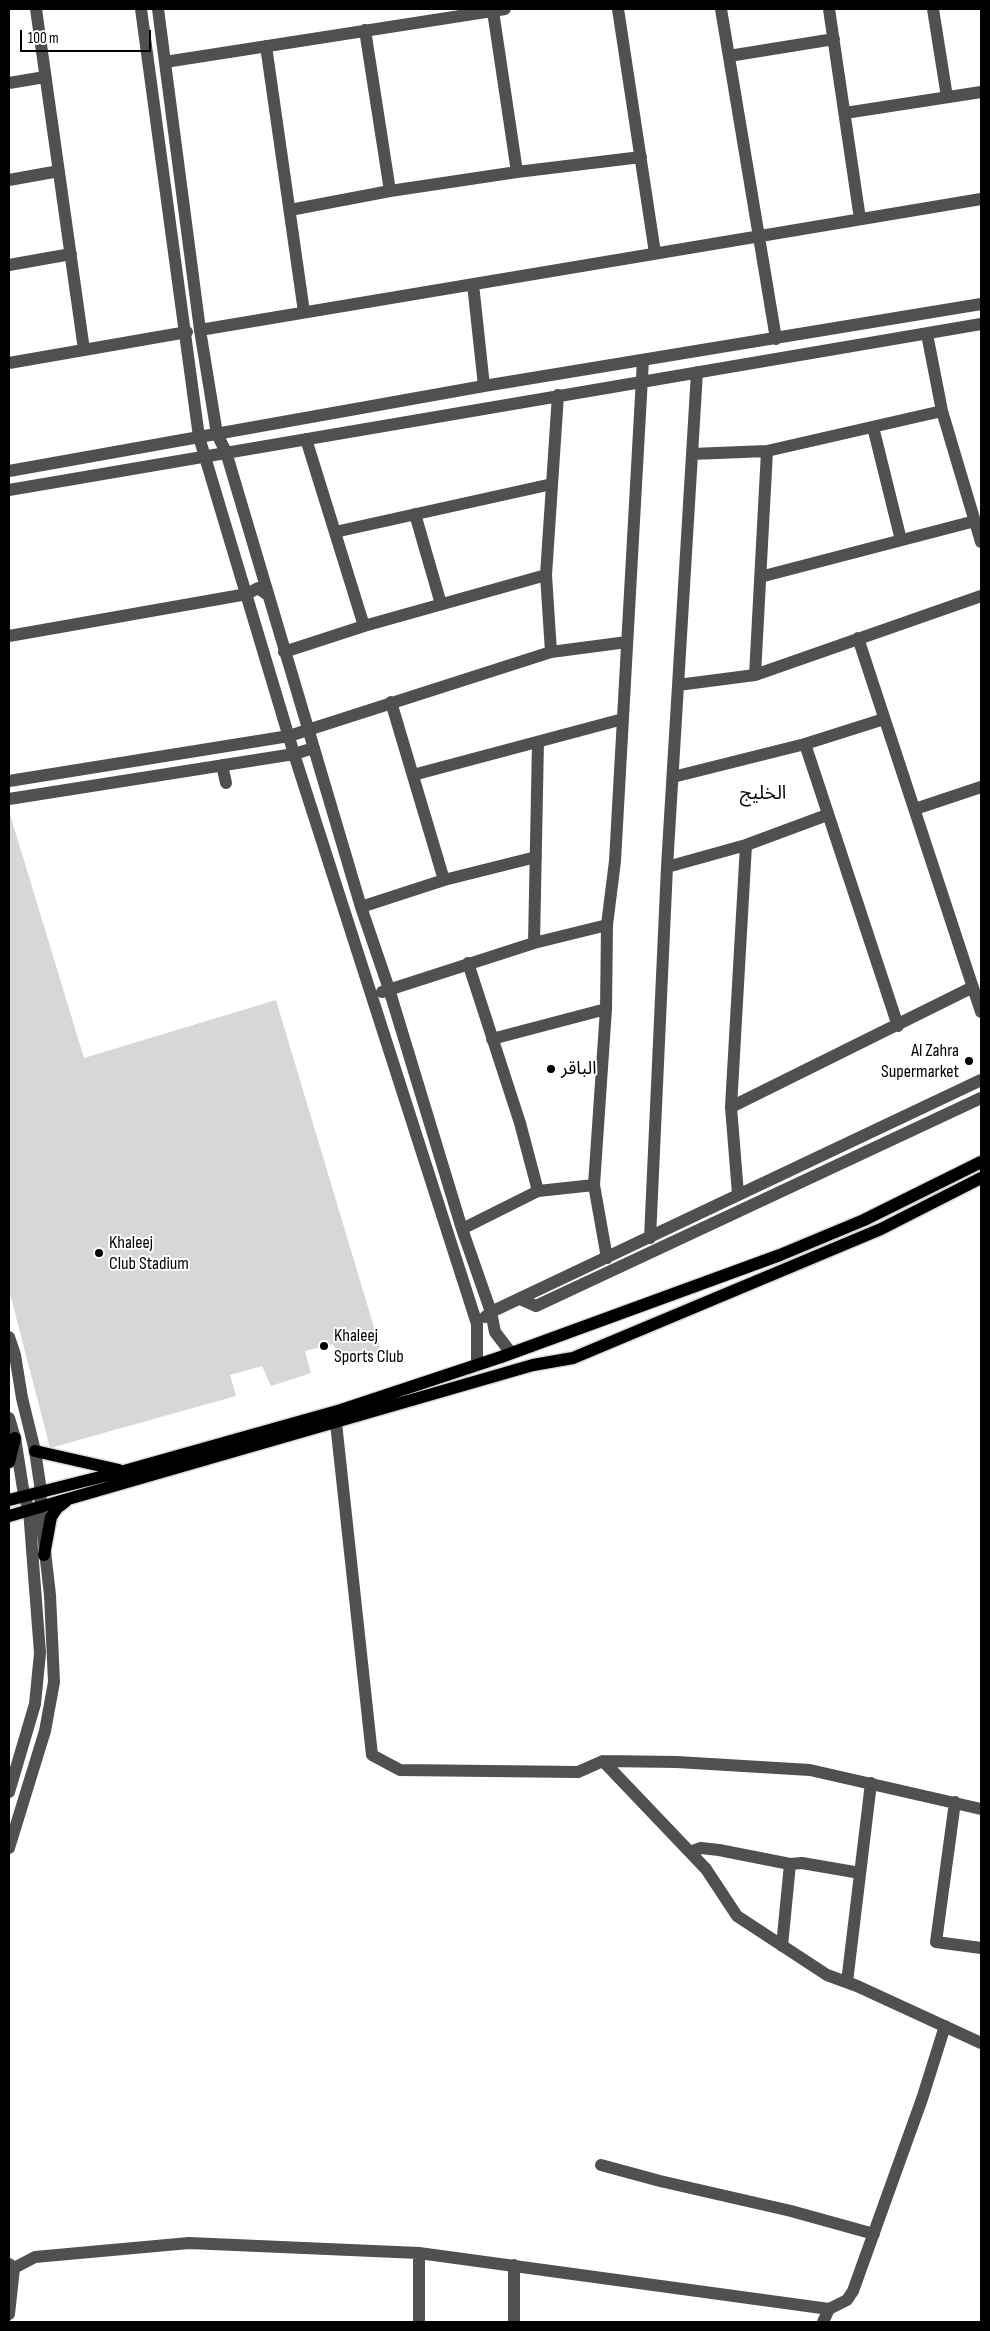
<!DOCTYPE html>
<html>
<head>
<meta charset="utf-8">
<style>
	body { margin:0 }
	#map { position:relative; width:990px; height:2331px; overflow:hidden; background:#fff; font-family:"Sofia Sans Condensed",sans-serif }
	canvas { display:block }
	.frame { position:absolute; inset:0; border:10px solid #000; pointer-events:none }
	.scale { position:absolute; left:20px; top:30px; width:131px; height:22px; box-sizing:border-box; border:2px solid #000; border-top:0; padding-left:6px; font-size:15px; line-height:18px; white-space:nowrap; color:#000; -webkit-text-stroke:4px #fff; paint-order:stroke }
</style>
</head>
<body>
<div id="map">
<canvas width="990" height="2331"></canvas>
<div class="frame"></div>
<div class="scale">100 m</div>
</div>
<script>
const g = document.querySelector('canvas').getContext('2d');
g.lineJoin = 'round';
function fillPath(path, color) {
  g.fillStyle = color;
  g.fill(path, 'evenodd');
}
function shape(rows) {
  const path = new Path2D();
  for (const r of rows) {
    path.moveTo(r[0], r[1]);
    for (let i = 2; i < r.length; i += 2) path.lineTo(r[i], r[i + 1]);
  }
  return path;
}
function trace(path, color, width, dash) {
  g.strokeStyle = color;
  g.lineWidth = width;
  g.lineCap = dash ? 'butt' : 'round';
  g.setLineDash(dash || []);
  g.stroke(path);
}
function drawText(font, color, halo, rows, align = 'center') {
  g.font = font + ' "Sofia Sans Condensed","Noto Sans Arabic",sans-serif';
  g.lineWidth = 4;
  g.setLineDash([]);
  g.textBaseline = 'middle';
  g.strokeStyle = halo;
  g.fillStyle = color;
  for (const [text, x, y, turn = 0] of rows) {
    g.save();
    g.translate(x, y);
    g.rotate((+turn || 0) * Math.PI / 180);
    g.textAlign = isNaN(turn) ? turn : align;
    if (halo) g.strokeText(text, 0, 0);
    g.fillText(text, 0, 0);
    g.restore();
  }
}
fillPath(shape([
	[9,811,84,1058,276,1000,382,1354,343,1365,333,1344,305,1351,311,1373,271,1386,262,1366,230,1375,236,1396,50,1448,9,1290]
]), '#d7d7d7');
const major = shape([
	[35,1451,119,1470],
	[9,1462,15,1438],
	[9,1500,124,1471,341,1410,501,1357,780,1255,864,1220,981,1162],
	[9,1516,533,1365,573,1358,881,1229,981,1178],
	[44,1555,51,1517,57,1508,66,1501]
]);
trace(major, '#dbdbdb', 15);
trace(shape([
	[36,9,84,350],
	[141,9,199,437,294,754,477,1324,477,1364],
	[158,9,200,330,217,434,226,452,361,907,389,989,462,1229,491,1312,495,1332,511,1353],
	[618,9,655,253],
	[721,9,776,339],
	[829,9,860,219],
	[933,9,947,97],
	[493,11,517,172],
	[365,30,390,191],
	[266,46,304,312],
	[729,56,834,39],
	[165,62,505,9],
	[9,83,45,77],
	[845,113,981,92],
	[9,180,59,171],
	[290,210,390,191,517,172,641,157],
	[9,265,71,254],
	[473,284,484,386],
	[200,330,981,199],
	[927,334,942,411,981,542],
	[9,363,187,332],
	[873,427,901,540],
	[306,439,364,626],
	[692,454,767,451,942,411],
	[9,471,484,386,981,304],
	[9,490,981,324],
	[415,514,441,604],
	[335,532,552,484],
	[760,577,975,521],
	[9,636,247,594,258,588,268,595],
	[858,638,981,1012],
	[284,652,364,626,546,575],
	[551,652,546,575,558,395],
	[755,675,767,451],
	[678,685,755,675,981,596],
	[391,702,444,880],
	[805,744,898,1026],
	[222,765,226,783],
	[413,775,623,719],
	[673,777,805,744,884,719],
	[9,781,289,736,551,652,627,642],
	[9,799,294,754,314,748],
	[915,809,981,787],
	[667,867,746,845,827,815],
	[361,907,444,880,536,857],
	[534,943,538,742],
	[468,963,520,1123,538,1191],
	[382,992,534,943,607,925],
	[492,1039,606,1009],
	[731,1107,973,987],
	[738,1194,731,1107,746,845],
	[462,1229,538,1191,594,1185],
	[650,1238,667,867,697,372],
	[607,1258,594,1185,606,1009,607,925,615,861,643,360],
	[520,1299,536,1306,981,1098],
	[485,1317,491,1312,981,1080],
	[9,1337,15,1355,22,1398,35,1451,41,1491,40,1508,50,1595,54,1682,45,1731,9,1848],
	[9,1418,15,1438,24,1495,29,1510,40,1653,35,1704,9,1792],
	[336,1423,372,1755,400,1770,578,1772,603,1761,677,1762,810,1770,981,1809],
	[603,1761,706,1869,737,1916,827,1975,857,1986,981,2043],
	[955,1802,936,1942,981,1948],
	[690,1852,701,1848,719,1850,790,1864,802,1863,860,1873],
	[782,1946,790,1864],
	[847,1982,871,1783],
	[601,2165,660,2181,791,2211,874,2234],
	[9,2264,14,2268,9,2314],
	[14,2268,35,2257,189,2243,419,2253],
	[829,2309,847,2300,853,2291,922,2099,945,2026],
	[419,2322,419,2253,829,2309,823,2322],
	[514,2322,514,2265]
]), '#505050', 12);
trace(major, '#000', 12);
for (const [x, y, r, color] of [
	[969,1061,5,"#000"],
	[551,1069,5,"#000"],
	[99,1253,5,"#000"],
	[324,1346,5,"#000"]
]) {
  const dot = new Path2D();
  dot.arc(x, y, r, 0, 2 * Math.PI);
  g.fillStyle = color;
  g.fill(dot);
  trace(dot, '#fff', 2);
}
drawText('18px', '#000', '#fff', [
	["Al Zahra",959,1051,"right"],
	["Supermarket",959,1072,"right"],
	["الباقر",561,1069],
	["Khaleej",109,1243],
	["Club Stadium",109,1264],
	["Khaleej",334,1336],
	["Sports Club",334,1357]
], 'left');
drawText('19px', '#000', '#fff', [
	["الخليج",763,794]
]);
</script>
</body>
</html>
